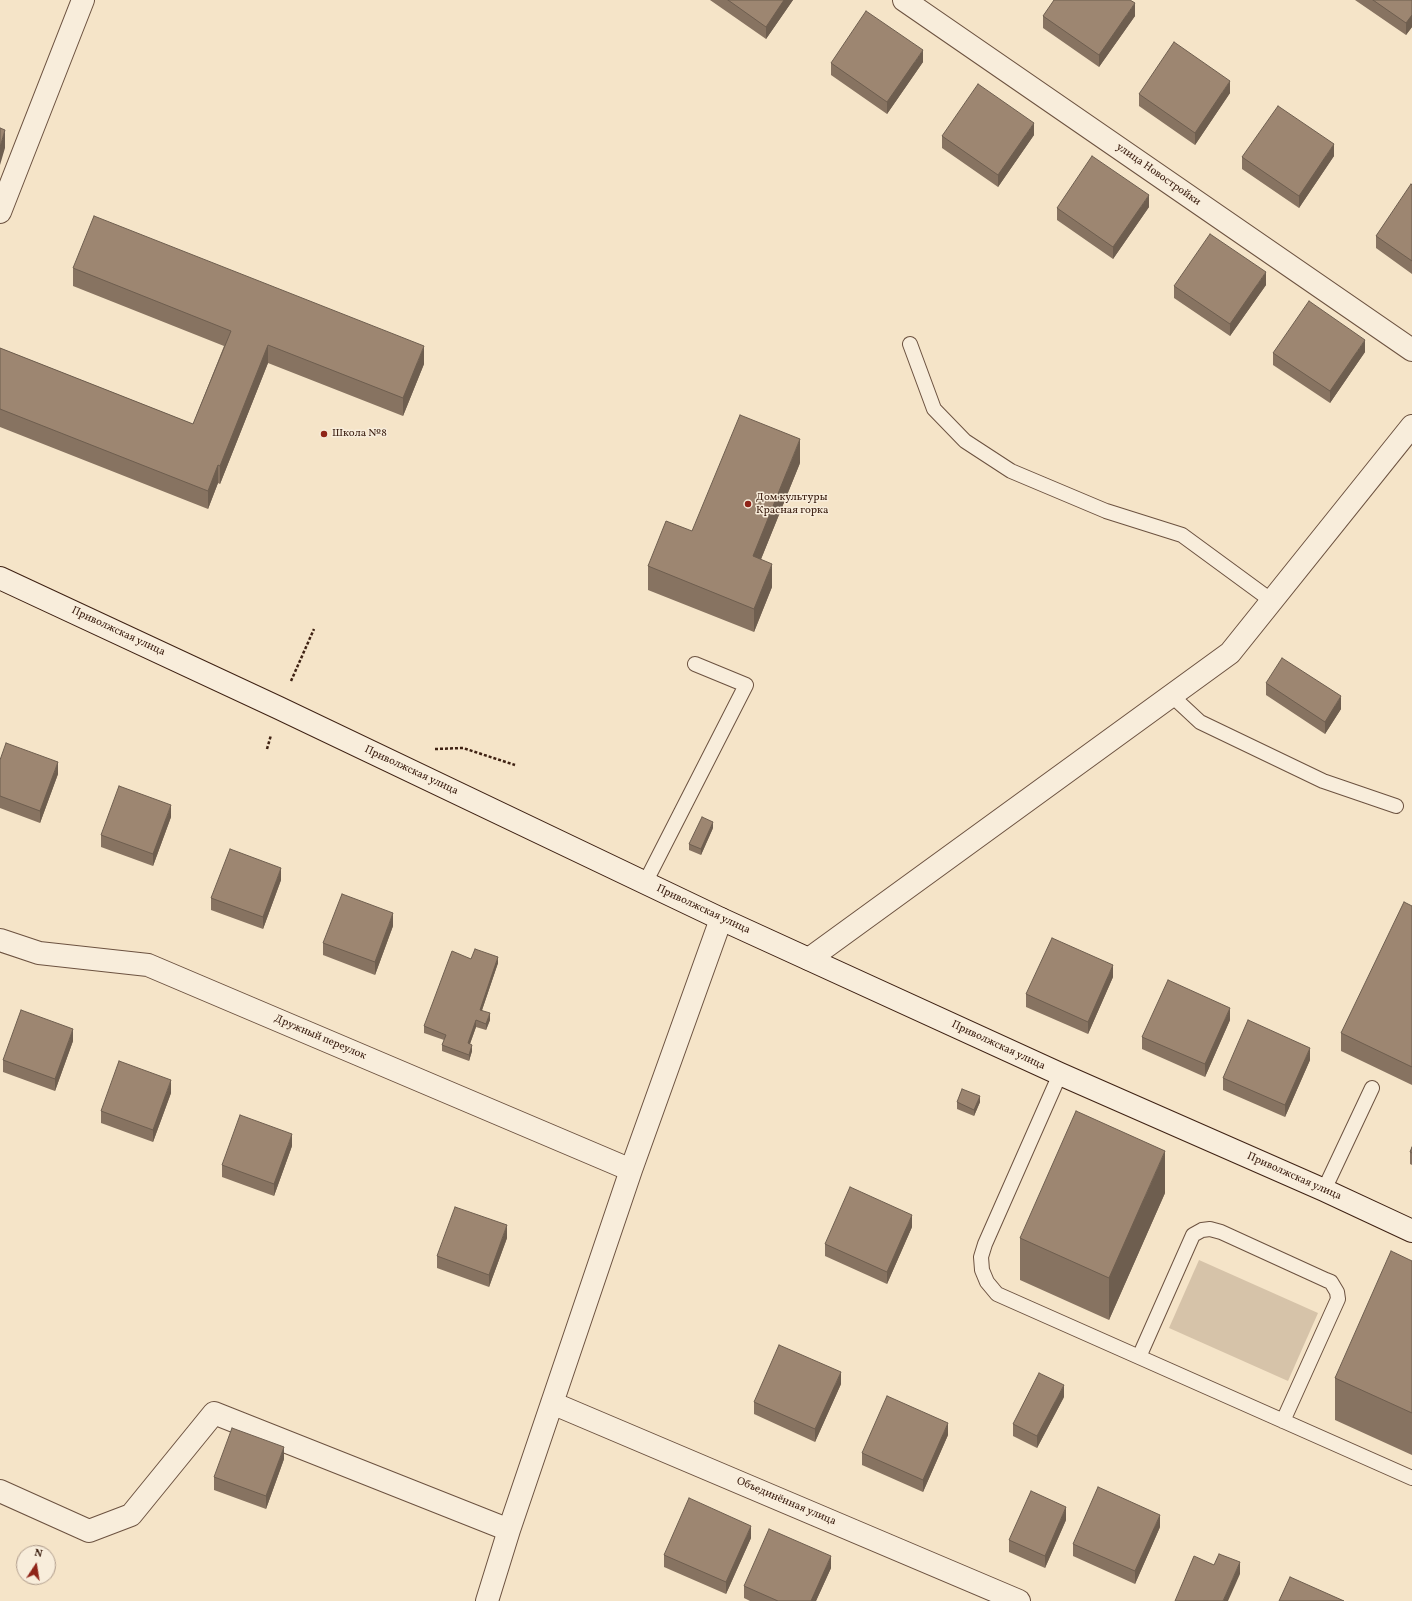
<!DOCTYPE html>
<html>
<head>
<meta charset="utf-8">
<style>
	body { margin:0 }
	#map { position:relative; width:1412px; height:1601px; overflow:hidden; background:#f5e4c8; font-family:Vollkorn,serif }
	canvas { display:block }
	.north { position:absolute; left:16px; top:1545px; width:40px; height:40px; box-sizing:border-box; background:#f8eddb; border:1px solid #ae9b8b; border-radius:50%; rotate:12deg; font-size:11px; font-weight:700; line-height:16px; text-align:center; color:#3e2113 }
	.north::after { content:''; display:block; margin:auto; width:14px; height:18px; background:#8f2418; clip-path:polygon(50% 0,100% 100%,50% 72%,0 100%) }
</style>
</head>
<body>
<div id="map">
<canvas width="1412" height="1601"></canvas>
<div class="north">N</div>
</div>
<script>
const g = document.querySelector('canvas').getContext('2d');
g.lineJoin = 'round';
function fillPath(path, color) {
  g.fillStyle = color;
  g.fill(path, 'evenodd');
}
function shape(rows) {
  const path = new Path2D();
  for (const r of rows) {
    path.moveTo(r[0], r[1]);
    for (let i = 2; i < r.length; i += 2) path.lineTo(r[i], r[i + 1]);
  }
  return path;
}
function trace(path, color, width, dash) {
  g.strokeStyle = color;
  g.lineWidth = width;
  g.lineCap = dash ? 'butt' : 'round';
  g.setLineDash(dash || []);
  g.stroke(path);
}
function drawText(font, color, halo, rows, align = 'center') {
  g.font = font + ' Vollkorn,serif';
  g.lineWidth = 3;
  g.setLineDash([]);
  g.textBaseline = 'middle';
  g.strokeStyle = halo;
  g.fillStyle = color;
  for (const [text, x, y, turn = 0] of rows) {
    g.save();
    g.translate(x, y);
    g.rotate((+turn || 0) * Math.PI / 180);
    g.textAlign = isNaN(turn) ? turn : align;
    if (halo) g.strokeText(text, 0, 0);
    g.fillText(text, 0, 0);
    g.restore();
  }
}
fillPath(shape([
	[1199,1260,1318,1313,1288,1381,1169,1328]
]), '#d6c3a9');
const service = shape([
	[910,344,934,409,965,441,1011,471,1106,511,1182,535,1272,601],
	[1171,695,1200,722,1323,781,1396,806],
	[645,883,746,685,695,664],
	[1060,1074,985,1244,981,1257,982,1270,987,1282,997,1294,1412,1478],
	[1324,1190,1372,1088],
	[1139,1357,1193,1235,1202,1230,1210,1229,1221,1232,1326,1280,1331,1282,1337,1292,1338,1299,1283,1421]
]);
const minor = shape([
	[904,0,1412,350],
	[0,212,83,0],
	[0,940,39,953,148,965,631,1170],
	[809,959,1230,653,1412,426],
	[552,1403,1019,1601],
	[0,1491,89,1531,131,1515,214,1413,509,1530],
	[487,1601,509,1530,631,1170,721,919]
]);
const secondary = shape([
	[0,578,279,708,721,919,1060,1074,1324,1190,1412,1231]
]);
trace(service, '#6c5240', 16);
trace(minor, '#6c5240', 24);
trace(secondary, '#3e2113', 24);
trace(shape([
	[291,681,314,629],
	[267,749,271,735],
	[435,749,463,748,515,765]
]), '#3e2113', 2.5, [3, 2]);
trace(service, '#f8eddb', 14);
trace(minor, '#f8eddb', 22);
trace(secondary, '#f8eddb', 22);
fillPath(shape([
	[710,0,793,0,766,39],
	[1355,0,1412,0,1412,27,1406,35],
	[1043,16,1135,16,1099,67,1043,28],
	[923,62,887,114,831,75,831,63],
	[1230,93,1195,145,1139,106,1139,94],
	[1034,135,998,187,942,148,942,136],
	[1334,156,1299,208,1242,169,1242,157],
	[1412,185,1412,274,1376,248,1376,236],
	[1149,207,1113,259,1057,220,1057,208],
	[73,268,424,364,403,416,268,363,220,484,218,483,208,509,0,427,0,348,193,424,224,346,73,286],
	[1266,285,1230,336,1174,298,1174,286],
	[1365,352,1330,403,1273,365,1273,353],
	[800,463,761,559,772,587,754,632,648,590,648,566,692,531],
	[1266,683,1341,709,1325,734,1266,695],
	[0,760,58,774,40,823,0,808],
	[171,817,153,866,101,847,101,835],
	[713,828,701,855,689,850,689,844],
	[281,880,263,929,211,910,211,898],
	[1412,906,1412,1085,1341,1051,1341,1033],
	[393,926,375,975,323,955,323,943],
	[471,959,498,963,482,1010,490,1020,486,1030,476,1027,470,1044,472,1051,469,1061,442,1051,442,1045,444,1040,424,1033,424,1026],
	[1113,977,1088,1034,1026,1007,1026,994],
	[1230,1020,1205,1077,1142,1049,1142,1037],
	[73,1041,55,1091,3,1072,3,1060],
	[1310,1060,1285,1117,1223,1090,1223,1078],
	[171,1093,153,1142,101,1123,101,1111],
	[957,1102,980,1102,974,1116,957,1109],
	[292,1146,274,1196,222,1177,222,1165],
	[1412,1147,1412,1165,1410,1164,1410,1152],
	[1165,1193,1109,1320,1020,1280,1020,1238],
	[912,1227,887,1284,825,1256,825,1244],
	[507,1238,489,1287,437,1268,437,1256],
	[1412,1261,1412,1455,1335,1420,1335,1378],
	[841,1384,815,1442,754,1414,754,1402],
	[1064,1397,1037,1448,1013,1436,1013,1424],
	[948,1435,923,1492,862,1465,862,1453],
	[284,1459,266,1509,214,1490,214,1477],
	[1066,1520,1045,1568,1009,1552,1009,1540],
	[1160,1527,1135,1584,1073,1556,1073,1544],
	[751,1538,726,1594,664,1567,664,1555],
	[831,1568,816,1601,750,1601,744,1598,744,1586]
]), '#877361');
fillPath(shape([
	[784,0,793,0,766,39,766,27],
	[1135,3,1135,16,1099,67,1099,55],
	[1412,15,1412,27,1406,35,1406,23],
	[923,50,923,62,887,114,887,102],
	[1230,81,1230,93,1195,145,1195,133],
	[1034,123,1034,135,998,187,998,175],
	[5,130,5,148,0,165,0,147],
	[1334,144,1334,156,1299,208,1299,196],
	[1149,195,1149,207,1113,259,1113,247],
	[1266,272,1266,285,1230,336,1230,324],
	[1365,340,1365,352,1330,403,1330,391],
	[268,345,268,363,220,484,220,466],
	[424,346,424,364,403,416,403,398],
	[800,439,800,463,753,579,753,556],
	[218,465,218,483,208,509,208,491],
	[772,564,772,587,754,632,754,609],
	[1341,696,1341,709,1325,734,1325,722],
	[58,762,58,774,40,823,40,811],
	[171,805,171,817,153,866,153,854],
	[713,822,713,828,701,855,701,849],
	[281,868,281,880,263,929,263,917],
	[393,913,393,926,375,975,375,962],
	[498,957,498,963,480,1016,480,1010],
	[1113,965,1113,977,1088,1034,1088,1022],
	[1230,1008,1230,1020,1205,1077,1205,1064],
	[490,1013,490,1020,486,1030,486,1024],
	[476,1020,476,1027,468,1049,468,1043],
	[73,1029,73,1041,55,1091,55,1079],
	[472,1045,472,1051,469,1061,469,1055],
	[1310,1048,1310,1060,1285,1117,1285,1105],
	[171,1080,171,1093,153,1142,153,1130],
	[980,1096,980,1102,974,1116,974,1110],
	[292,1134,292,1146,274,1196,274,1184],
	[1165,1151,1165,1193,1109,1320,1109,1278],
	[912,1215,912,1227,887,1284,887,1272],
	[507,1225,507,1238,489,1287,489,1275],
	[841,1372,841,1384,815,1442,815,1429],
	[1064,1385,1064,1397,1037,1448,1037,1436],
	[948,1423,948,1435,923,1492,923,1480],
	[284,1447,284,1459,266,1509,266,1496],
	[1066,1507,1066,1520,1045,1568,1045,1556],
	[1160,1515,1160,1527,1135,1584,1135,1571],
	[751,1526,751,1538,726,1594,726,1582],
	[831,1556,831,1568,816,1601,811,1601],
	[1240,1562,1240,1574,1228,1601,1223,1601]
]), '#6e5e4f');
const building = shape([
	[728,0,784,0,766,27,728,0],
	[1054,0,1130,0,1135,3,1099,55,1043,16,1054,0],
	[1373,0,1412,0,1412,15,1406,23,1373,0],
	[866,11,923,50,887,102,831,63,866,11],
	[1174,42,1230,81,1195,133,1139,94,1174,42],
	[978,84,1034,123,998,175,942,136,978,84],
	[1278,106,1334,144,1299,196,1242,157,1278,106],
	[0,128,5,130,0,147,0,128],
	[1092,156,1149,195,1113,247,1057,208,1092,156],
	[1411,184,1412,185,1412,261,1376,236,1411,184],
	[94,216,424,346,403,398,268,345,220,466,218,465,208,491,0,409,0,348,193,424,231,331,73,268,94,216],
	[1210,234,1266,272,1230,324,1174,286,1210,234],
	[1309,301,1365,340,1330,391,1273,353,1309,301],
	[740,415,800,439,753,556,772,564,754,609,648,566,666,521,692,531,740,415],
	[1282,658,1341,696,1325,722,1266,683,1282,658],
	[6,743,58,762,40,811,0,796,0,760,6,743],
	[119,786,171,805,153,854,101,835,119,786],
	[702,817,713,822,701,849,689,844,702,817],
	[230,849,281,868,263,917,211,898,230,849],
	[342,894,393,913,375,962,323,943,342,894],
	[1404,902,1412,906,1412,1067,1341,1033,1404,902],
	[1052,938,1113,965,1088,1022,1026,994,1052,938],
	[475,949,498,957,480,1010,490,1013,486,1024,476,1020,468,1043,472,1045,469,1055,442,1045,446,1035,424,1026,452,951,471,959,475,949],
	[1168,980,1230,1008,1205,1064,1142,1037,1168,980],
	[21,1010,73,1029,55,1079,3,1060,21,1010],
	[1248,1020,1310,1048,1285,1105,1223,1078,1248,1020],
	[119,1061,171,1080,153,1130,101,1111,119,1061],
	[962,1089,980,1096,974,1110,957,1102,962,1089],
	[1076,1111,1165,1151,1109,1278,1020,1238,1076,1111],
	[240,1115,292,1134,274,1184,222,1165,240,1115],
	[1412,1147,1412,1153,1410,1152,1412,1147],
	[850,1187,912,1215,887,1272,825,1244,850,1187],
	[455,1207,507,1225,489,1275,437,1256,455,1207],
	[1391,1251,1412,1261,1412,1413,1335,1378,1391,1251],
	[779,1345,841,1372,815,1429,754,1402,779,1345],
	[1039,1373,1064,1385,1037,1436,1013,1424,1039,1373],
	[887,1396,948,1423,923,1480,862,1453,887,1396],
	[232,1428,284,1447,266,1496,214,1477,232,1428],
	[1098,1487,1160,1515,1135,1571,1073,1544,1098,1487],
	[1031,1491,1066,1507,1045,1556,1009,1540,1031,1491],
	[689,1498,751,1526,726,1582,664,1555,689,1498],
	[769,1529,831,1556,811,1601,778,1601,744,1586,769,1529],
	[1219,1554,1240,1562,1223,1601,1175,1601,1194,1556,1214,1565,1219,1554],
	[1290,1577,1344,1601,1279,1601,1290,1577]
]);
fillPath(building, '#9d8671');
trace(building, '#6e5e4f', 1);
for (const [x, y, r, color] of [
	[324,434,4,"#8f2418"],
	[748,504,4,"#8f2418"]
]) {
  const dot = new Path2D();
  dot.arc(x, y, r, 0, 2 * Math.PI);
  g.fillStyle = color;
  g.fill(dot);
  trace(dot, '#f8eddb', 1.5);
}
drawText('11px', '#3e2113', '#f8eddb', [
	["улица Новостройки",1158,175,35],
	["Приволжская улица",118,632,25],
	["Приволжская улица",411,771,25],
	["Приволжская улица",703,910,25],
	["Дружный переулок",320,1038,23],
	["Приволжская улица",998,1046,25],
	["Приволжская улица",1294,1177,24],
	["Объединённая улица",786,1502,23]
]);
drawText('11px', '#3e2113', '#f8eddb', [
	["Школа №8",332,434],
	["Дом культуры",756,498],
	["Красная горка",756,511]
], 'left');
</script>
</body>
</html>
